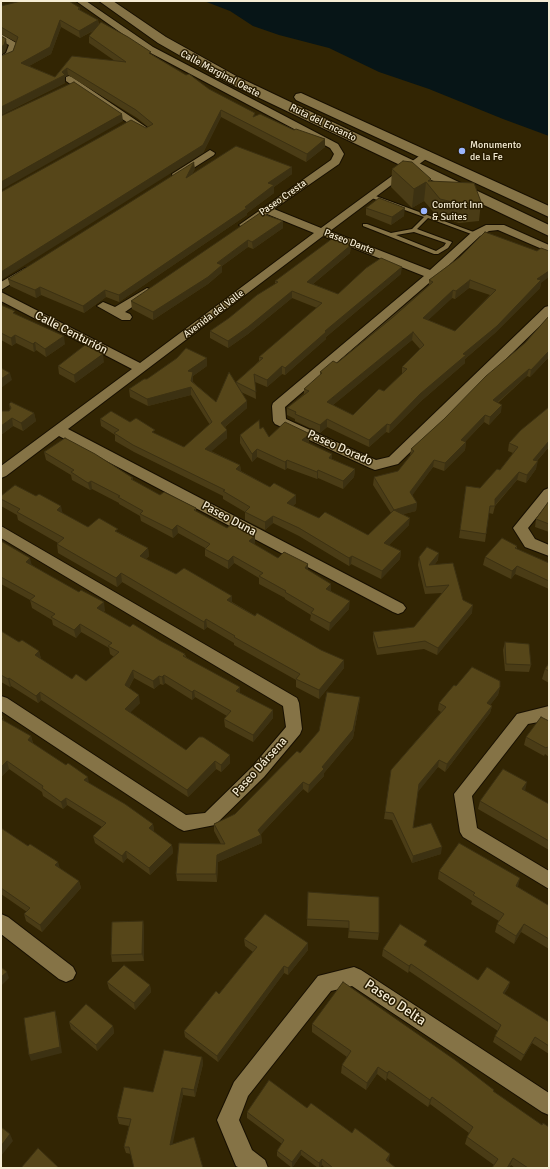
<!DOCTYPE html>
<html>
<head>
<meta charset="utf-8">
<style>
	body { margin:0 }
	#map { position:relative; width:550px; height:1169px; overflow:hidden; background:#322503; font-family:Signika,sans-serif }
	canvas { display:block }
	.frame { position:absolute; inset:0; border:2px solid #f5ecd4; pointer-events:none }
</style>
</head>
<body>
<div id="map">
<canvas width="550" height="1169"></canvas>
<div class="frame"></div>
</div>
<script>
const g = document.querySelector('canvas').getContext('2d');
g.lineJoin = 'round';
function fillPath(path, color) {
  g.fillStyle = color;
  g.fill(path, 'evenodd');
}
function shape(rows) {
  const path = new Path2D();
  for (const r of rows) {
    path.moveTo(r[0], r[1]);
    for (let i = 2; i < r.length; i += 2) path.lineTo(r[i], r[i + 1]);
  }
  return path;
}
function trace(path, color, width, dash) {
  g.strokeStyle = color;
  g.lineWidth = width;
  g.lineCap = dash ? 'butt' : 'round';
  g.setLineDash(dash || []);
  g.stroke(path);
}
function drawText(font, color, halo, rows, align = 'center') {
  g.font = font + ' Signika,sans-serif';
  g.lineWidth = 3;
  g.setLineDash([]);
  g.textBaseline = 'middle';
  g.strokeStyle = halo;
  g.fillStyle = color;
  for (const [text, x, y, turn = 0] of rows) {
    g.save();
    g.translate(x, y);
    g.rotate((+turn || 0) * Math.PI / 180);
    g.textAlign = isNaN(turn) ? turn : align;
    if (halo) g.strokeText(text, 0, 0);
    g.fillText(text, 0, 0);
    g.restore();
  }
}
fillPath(shape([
	[204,1,549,1,549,136,503,119,429,89,379,72,329,48,279,35,253,26,230,11]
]), '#071517');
const lane = shape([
	[369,195,373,195,479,234,478,235,474,235,428,218,417,229,452,242,448,248,438,254,434,254,363,226,363,224,367,224,391,233,412,229,424,217,369,197,369,195],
	[414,232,446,243,444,246,436,251,396,235,414,232]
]);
const street = shape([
	[76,1,86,1,153,47,338,144,344,154,339,164,274,209,321,228,426,151,430,152,431,154,430,156,330,231,430,270,472,232,486,225,504,225,549,245,549,252,498,230,489,231,480,236,436,277,285,407,286,419,376,460,389,457,545,307,549,306,549,317,398,464,375,470,370,468,275,424,273,421,272,406,273,403,424,276,323,236,68,429,403,604,406,608,403,612,398,614,393,612,59,436,6,476,1,478,1,466,132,369,1,301,1,292,140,363,314,233,267,214,248,227,244,228,239,225,331,160,334,154,330,148,147,51,76,1],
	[1,34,18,44,13,57,1,62,1,56,6,53,9,45,1,41,1,34],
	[69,76,72,77,152,131,147,134,143,133,66,81,66,77,69,76],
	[210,150,215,153,214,155,181,176,173,176,172,174,210,150],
	[25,268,31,271,29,273,1,290,1,282,25,268],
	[147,288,151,290,153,292,151,294,125,312,130,314,132,317,130,320,122,320,97,306,103,302,115,307,147,288],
	[549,488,549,502,528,528,535,539,549,545,549,556,525,547,513,528,544,490,549,488],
	[1,526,297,698,299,703,302,729,300,734,264,777,215,825,184,831,178,828,1,711,1,696,7,698,186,815,205,813,252,767,286,727,283,706,1,538,1,526],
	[549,706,549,720,528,724,472,796,477,828,549,871,549,889,463,837,460,832,454,794,517,714,549,706],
	[1,914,8,917,73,967,76,973,73,979,66,982,59,979,1,934,1,914],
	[354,967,361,970,549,1093,549,1115,542,1112,352,986,331,991,248,1096,239,1120,252,1150,265,1160,268,1168,240,1168,236,1166,217,1120,234,1082,318,976,354,967]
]);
const secondary = shape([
	[99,1,113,1,166,37,238,77,549,225,549,236,228,83,158,43,99,1],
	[301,93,549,206,549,217,296,100,294,97,296,94,301,93]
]);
trace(lane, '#170f00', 2);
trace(street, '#170f00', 2);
trace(secondary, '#170f00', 2);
fillPath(lane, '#857346');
fillPath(street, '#857346');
fillPath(secondary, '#857346');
fillPath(shape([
	[1,6,80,8,80,10,98,20,99,24,255,116,294,130,325,139,325,147,306,162,221,117,203,153,146,128,148,127,137,118,68,75,65,77,65,83,1,115,13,51,16,42,1,34],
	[61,27,80,38,93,31,89,36,89,43,115,61,72,56,55,77,29,66,51,54],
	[292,167,292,174,274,187,274,193,247,213,247,215,119,302,106,297,84,313,41,295,36,298,10,286,8,279,195,169,192,174],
	[392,169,431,179,431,181,481,202,479,221,459,223,438,217,424,201,412,208,391,187],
	[366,208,404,216,391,225,366,215],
	[283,221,283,228,253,249,248,247,222,266,222,272,208,284,153,320,132,309,131,301],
	[351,245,350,253,313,284,338,294,401,274,326,337,326,339,285,375,282,374,267,387,255,382,256,399,241,392,247,408,225,427,227,430,227,438,211,451,240,465,241,471,270,487,296,495,296,503,293,506,319,518,368,535,391,513,373,485,374,477,398,471,410,456,411,449,444,419,525,343,549,316,549,357,530,377,527,376,498,403,501,412,489,425,484,422,465,442,466,442,465,450,444,471,433,467,412,495,417,503,416,511,404,514,409,525,389,545,401,551,400,559,381,579,351,564,349,566,299,536,273,523,265,530,245,520,245,512,223,499,223,496,134,452,115,441,115,435,101,426,100,419,130,422,184,447,210,425,191,395,148,406,130,397,129,389,147,379,207,366,193,376,193,382,216,402,236,384,236,382,259,361,259,357,317,308,292,298,248,334,228,348,210,338,210,331,229,318,275,284,275,281],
	[460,257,541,283,540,288,495,333,465,359,465,363,420,402,389,433,386,432,369,447,327,427,320,433,295,421,295,419,287,415,287,408,304,394,304,389,320,376,320,372,337,363,429,285,429,280],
	[469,288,490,295,455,331,428,320,452,298,455,299],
	[412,340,420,349,402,367,402,374,384,391,353,415,333,405],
	[1,305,16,314,65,344,46,357,36,350,34,352,16,343,12,346,1,340],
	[104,362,75,383,59,374,58,366],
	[9,404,34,413,36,421,23,431,13,426,1,435,1,411,9,411,10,409],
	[549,407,549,447,537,461,536,469,526,483,517,480,495,506,493,514,489,513,485,542,459,538,466,486,480,488,500,470,513,453,508,451,509,443],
	[260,429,269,437,309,442,308,443,332,454,332,459,355,469,354,477,343,489,318,478,317,479,287,468,285,470,257,457,252,462,240,443,240,435],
	[44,452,133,478,133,480,160,495,196,508,196,511,227,528,253,532,255,543,254,544,278,558,308,564,308,570,331,584,331,591,349,609,329,631,310,620,311,615,285,599,285,598,259,584,259,578,234,563,228,569,205,556,205,548,178,533,173,538,141,521,140,516,119,504,119,503,92,489,90,490,72,480,71,475,46,460],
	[1,496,62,513,88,527,118,532,148,548,149,556,146,559,176,574,232,596,232,602,344,668,319,699,296,687,296,680,234,645,234,643,207,627,204,630,122,582,117,587,58,553,57,544,58,543,18,520,17,515,1,506],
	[549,501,549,532,535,527,536,519],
	[1,541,32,565,105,610,104,612,130,627,185,654,186,657,240,693,273,710,273,718,253,742,225,727,224,719,227,716,195,697,192,700,165,683,163,685,160,684,154,689,134,678,129,688,140,703,130,712,186,750,230,763,221,772,216,769,188,797,41,700,38,703,11,686,10,687,1,682,1,631,19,642,39,651,41,659,72,679,86,681,114,657,110,654,109,648,81,632,76,638,53,625,52,620,32,608,30,600,1,584],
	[517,546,517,549,549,563,549,589,515,574,511,579,483,565,485,557],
	[419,557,438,560,435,564,463,600,472,613,437,655,424,649,377,655,373,640,373,632,414,627,442,593,425,594,418,565],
	[505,642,531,665,529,672,505,671,503,650],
	[549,663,549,683,542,679,545,669],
	[456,686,500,687,498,695,490,705,492,706,490,713,445,772,438,767,418,791,413,828,441,854,412,863,392,820,384,819,391,770,441,712,438,710,439,703],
	[360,697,359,705,353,738,324,773,324,776,308,793,303,789,261,834,262,843,218,862,217,882,177,881,176,874,221,844,214,831,214,824,235,814,300,753],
	[3,717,4,721,31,736,33,743,89,783,153,824,154,831,153,832,172,845,173,853,150,875,127,858,123,863,95,843,93,836,102,827,67,805,63,809,43,796,42,792,9,769,1,777],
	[549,721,549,757,545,754,544,756,524,745,526,737],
	[525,791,549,804,549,853,548,852,549,850,478,809,480,801],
	[1,828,28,846,58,862,59,868,79,881,81,888,42,932,26,921,24,914,27,912,1,894],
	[439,871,518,887,548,905,549,903,549,949,521,932,514,944,495,932,497,924,499,921,471,904,472,901,438,879],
	[308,892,379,933,378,940,348,938,349,928,307,926],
	[143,921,144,928,144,961,112,962,111,955],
	[244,939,308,943,308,950,288,975,284,973,218,1062,185,1037,184,1031,219,994,253,952,245,946],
	[426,946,478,980,510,982,508,988,504,994,549,1022,549,1054,532,1043,521,1061,493,1042,495,1036,498,1031,409,971,408,973,382,956,383,949],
	[107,982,150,985,151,992,135,1010,109,989],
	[69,1022,113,1026,114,1033,97,1051,71,1029],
	[312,1024,493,1092,549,1168,515,1168,511,1165,509,1168,492,1168,494,1165,465,1144,467,1137,469,1133,430,1104,428,1107,387,1078,386,1081,377,1074,366,1090,341,1073,342,1065,347,1057,312,1032],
	[202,1057,203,1064,195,1097,183,1095,172,1144,203,1168,126,1153,124,1147,129,1126,119,1124,117,1117],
	[307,1108,390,1154,388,1161,396,1168,325,1168,322,1165,319,1168,318,1168,301,1155,292,1168,277,1156,277,1151,282,1144,247,1118,247,1112]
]), '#4a3c16');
fillPath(shape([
	[60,20,61,27,51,54,22,70,21,63],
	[98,20,99,27,80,38,79,31],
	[6,39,7,46,5,52,1,55,1,47],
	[67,68,68,75,65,77,65,83,1,115,1,107,62,77,62,72],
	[221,110,221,117,203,153,1,280,1,272],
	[122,114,123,121,1,190,1,182],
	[325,139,325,147,306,162,307,154],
	[194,162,195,169,186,186,186,178],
	[292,167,292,174,274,187,274,193,247,213,247,215,119,302,119,295,245,207,268,183],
	[426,182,424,201,412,208,414,189],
	[405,208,404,216,391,225,392,217],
	[283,221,283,228,253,249,252,242],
	[248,240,248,247,222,266,222,272,208,284,153,320,153,312],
	[351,245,350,253,307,289,307,282],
	[402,267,401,274,326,337,326,339,285,375,285,368,325,331],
	[549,271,549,277,541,283,540,288,495,333,465,359,465,363,420,402,389,433,390,425,420,394,463,354,537,279],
	[470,280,469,288,455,299,456,291],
	[40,287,41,295,36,298,35,290],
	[105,290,106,297,84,313,83,306],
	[453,290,452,298,422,326,423,318],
	[292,291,292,298,248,334,228,348,228,341],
	[413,332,412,340,327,410,327,402],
	[15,335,16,343,12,346,11,338],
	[64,336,65,344,46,357,45,349],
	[35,342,36,350,34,352,33,344],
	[549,351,549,357,530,377,531,370],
	[103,354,104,362,75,383,74,375],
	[207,358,207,366,193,376,193,379,192,389,188,371],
	[282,366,282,374,267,387,267,380],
	[529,369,527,376,491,408,493,400],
	[10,373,12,380,1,388,1,379],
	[191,387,191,395,148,406,147,399],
	[247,401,247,408,221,430,221,423],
	[502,405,501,412,489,425,490,417],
	[34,413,36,421,23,431,21,423],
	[485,415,484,422,460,447,461,440],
	[12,418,13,426,1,435,1,426],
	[327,419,327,427,320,433,320,425],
	[387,424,386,432,369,447,369,440],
	[227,430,227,438,206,456,205,449],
	[310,434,309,442,301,448,302,440],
	[549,441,549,447,531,467,533,460],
	[466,442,465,450,444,471,445,463],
	[257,449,257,457,252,462,252,454],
	[332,454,332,462,329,458],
	[287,460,287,468,285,470,285,462],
	[434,460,433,467,409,500,410,492],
	[538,461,536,469,526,483,527,475],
	[240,465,241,472,236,469],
	[355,469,354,477,343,489,343,481],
	[318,470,318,478,317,479,317,472],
	[519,472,517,480,494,506,495,499],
	[91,481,92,489,90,490,88,483],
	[296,495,296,503,287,511,287,503],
	[417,503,416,511,393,517,394,510],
	[61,506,63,515,57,510],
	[273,516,273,523,265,530,265,522],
	[410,518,409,525,384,550,384,543],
	[177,525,178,533,173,538,172,530],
	[253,532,253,537,255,536,255,543,249,549,249,541,251,534],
	[148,548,149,556,140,564,140,556],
	[401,551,400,559,381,579,382,571],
	[439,553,438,560,428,573,429,565],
	[233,556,234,563,228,569,228,561],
	[352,556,351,564,349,566,349,558],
	[30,558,32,566,26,562],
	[308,564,308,572,305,568],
	[517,566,515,574,511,579,512,571],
	[121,573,122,582,117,587,116,578],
	[331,584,331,592,326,589],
	[232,596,232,604,227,600],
	[350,601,349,609,329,631,330,623],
	[104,602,105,610,99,616,97,608],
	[473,605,472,613,437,655,438,648],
	[206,619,207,627,204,630,204,622],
	[80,624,81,632,76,638,74,630],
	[39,651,41,659,35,655],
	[344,660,344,668,319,699,319,690],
	[133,670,134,678,126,693,125,685],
	[164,675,165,683,163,685,162,677],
	[159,676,160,684,154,689,153,681],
	[9,678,11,686,10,687,8,679],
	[240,687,240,695,236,691],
	[500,687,498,695,486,711,487,703],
	[194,690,195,697,192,700,192,692],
	[40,692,41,700,38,703,36,696],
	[139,695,140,703,126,717,125,709],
	[360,697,359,705,353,738,324,773,324,776,308,793,309,785,322,767],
	[492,706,490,713,445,772,447,764],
	[273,710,273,718,253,742,253,735],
	[31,736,33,744,28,740],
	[230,755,230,763,221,772,221,765],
	[439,760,438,767,418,792,419,784],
	[7,761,9,769,1,777,1,767],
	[215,761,216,769,188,797,187,790],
	[88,777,89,784,84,780],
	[303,782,303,789,259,836,261,835,262,843,218,862,217,882,216,874,217,855,258,830],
	[527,782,525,791,522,789],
	[66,798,67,805,63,809,61,802],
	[153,824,154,831,150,836,149,828],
	[172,845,173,853,150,875,149,868],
	[442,847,441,854,412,863,413,856],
	[126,851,127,858,123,863,122,856],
	[58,862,60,869,55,865],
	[520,878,518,887,516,886],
	[79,881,81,888,42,932,40,925],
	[143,921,144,928,144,961,142,954],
	[524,924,521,932,514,944,516,936],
	[308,943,308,950,288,975,288,968],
	[411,964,409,971,408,973,409,966],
	[284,966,284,973,218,1062,217,1056],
	[7,972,9,978,1,986,1,977],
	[510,982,508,988,501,999,503,993],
	[150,985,151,992,135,1010,134,1003],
	[55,1011,57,1018,62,1053,31,1061,29,1055],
	[113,1026,114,1033,97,1051,96,1045],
	[535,1037,532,1043,521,1061,524,1055],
	[202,1057,203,1064,195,1097,194,1090],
	[378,1067,377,1074,366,1090,367,1083],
	[389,1071,387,1078,386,1081,387,1073],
	[182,1088,183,1095,171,1152,170,1145],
	[432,1097,430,1104,428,1107,430,1100],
	[10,1134,13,1141,1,1156,1,1146],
	[301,1150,301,1155,292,1168,292,1162],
	[390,1154,389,1160,385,1166,386,1160],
	[513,1158,509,1168,507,1168],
	[322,1159,322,1165,319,1168,319,1163]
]), '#3c3112');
const building = shape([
	[21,1,69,1,80,8,78,9,98,20,79,31,60,20,50,47,21,63,55,77,72,56,126,62,89,36,101,22,128,37,151,52,149,53,186,75,189,74,209,89,255,113,253,117,260,114,294,130,296,129,325,139,307,154,221,110,203,145,1,272,1,192,131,120,146,128,153,124,136,110,67,68,62,72,65,75,1,107,1,56,13,51,18,37,1,27,1,6,21,1],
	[1,36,6,39,4,45,1,47,1,36],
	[74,82,122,114,1,182,1,116,74,82],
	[236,146,292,167,268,183,274,185,245,207,247,208,119,295,105,290,83,306,40,287,35,290,8,279,194,162,186,178,236,146],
	[403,161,412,162,431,179,428,181,474,183,481,202,461,204,440,199,426,182,414,189,392,169,403,161],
	[379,198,405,208,392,217,366,208,379,198],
	[260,213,283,221,252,242,248,240,217,263,222,265,208,277,153,312,131,301,260,213],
	[485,232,537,251,541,248,549,251,549,271,537,279,541,280,497,326,463,354,466,355,420,394,390,425,387,424,369,440,327,419,320,425,295,414,296,412,287,408,309,391,304,389,322,373,320,372,333,361,337,363,392,318,433,282,429,280,460,257,485,232],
	[470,280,496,290,455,331,423,318,453,290,456,291,470,280],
	[413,332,424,345,402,367,407,369,384,391,379,389,353,415,327,402,413,332],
	[333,238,351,245,307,282,338,294,366,268,381,258,402,267,325,331,326,332,285,368,282,366,267,380,254,374,256,392,236,382,263,358,259,357,322,303,292,291,248,327,228,341,210,331,229,318,257,295,278,282,275,281,333,238],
	[1,305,15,311,13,313,64,336,45,349,35,342,33,344,15,335,11,338,1,333,1,305],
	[549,316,549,351,531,370,529,369,493,400,502,405,490,417,485,415,461,440,466,442,445,463,434,460,410,492,417,503,394,510,374,477,398,471,414,451,411,449,444,419,486,376,525,343,549,316],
	[85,345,103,354,74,375,58,366,85,345],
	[186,348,207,358,188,371,193,372,191,381,216,402,229,372,247,401,221,423,227,430,205,449,240,465,236,469,270,487,274,483,296,495,287,503,319,518,325,512,368,535,394,510,410,518,384,543,401,551,382,571,352,556,349,558,299,528,273,516,265,522,245,512,250,507,223,491,225,490,133,445,114,433,119,430,100,419,111,411,130,422,136,418,155,430,152,432,184,447,212,422,191,387,147,399,129,389,144,379,147,379,177,358,186,348],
	[1,368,10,373,1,379,1,368],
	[11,402,34,413,21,423,12,418,1,426,1,411,9,411,11,408,9,404,11,402],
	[549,407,549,441,533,460,538,461,527,475,519,472,495,499,495,506,490,506,486,534,460,530,466,486,480,488,497,469,500,470,518,447,509,443,521,430,549,407],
	[259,420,260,429,263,427,269,437,285,422,310,434,302,440,332,454,329,458,355,469,343,481,318,470,317,472,287,460,285,462,257,449,252,454,240,435,259,420],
	[65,438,95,454,133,478,131,479,160,495,164,492,196,508,194,510,227,528,234,522,253,532,251,534,255,536,249,541,278,558,284,552,308,564,305,568,331,584,326,589,350,601,330,623,311,613,314,609,285,592,286,591,259,576,263,573,233,556,228,561,205,549,210,544,177,525,172,530,140,514,143,511,118,497,120,496,91,481,88,483,71,472,74,470,44,452,65,438],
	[15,485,36,496,39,494,61,506,57,510,88,527,99,518,118,529,115,531,148,548,140,556,176,574,184,568,232,596,227,600,255,616,257,613,321,650,344,660,319,690,296,679,300,674,234,637,235,636,206,619,204,622,121,573,116,578,57,544,64,538,17,512,20,509,1,499,1,496,15,485],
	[549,501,549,524,536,519,549,501],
	[502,538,517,546,515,548,549,563,549,581,517,566,512,571,485,557,502,538],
	[1,541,30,558,26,562,79,592,81,590,104,602,97,608,130,627,133,624,159,640,185,654,183,656,240,687,236,691,273,710,253,735,224,719,231,711,194,690,192,692,164,675,162,677,159,676,153,681,133,670,125,685,139,695,125,709,186,750,199,737,203,737,230,755,221,765,215,761,187,790,40,692,36,696,9,678,8,679,1,675,1,631,19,642,22,640,39,651,35,655,72,679,76,674,86,681,119,652,108,646,112,643,80,624,74,630,51,617,55,614,30,600,35,596,1,577,1,541],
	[427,547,439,553,429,565,453,563,463,600,473,605,438,648,425,641,378,648,373,632,414,627,449,585,426,587,419,557,427,547],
	[505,642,529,644,531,665,506,664,505,642],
	[549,663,549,671,545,669,549,663],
	[472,667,500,681,500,687,487,703,492,706,447,764,439,760,419,784,413,828,431,823,442,847,413,856,393,813,385,812,391,770,446,707,439,703,454,685,456,686,472,667],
	[327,692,360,697,353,730,322,767,324,769,309,785,303,782,258,830,261,835,217,855,216,874,176,874,179,843,225,844,214,824,235,814,297,751,300,753,319,731,327,692],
	[1,715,3,717,1,719,31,736,28,740,66,765,68,763,88,777,84,780,125,804,153,824,149,828,172,845,149,868,126,851,122,856,93,836,106,823,66,798,61,802,42,788,43,786,7,761,1,767,1,715],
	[541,717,549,721,549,748,547,747,546,748,526,737,541,717],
	[503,769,527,782,522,789,549,804,549,841,480,801,503,769],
	[1,828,28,846,30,844,58,862,55,865,79,881,40,925,24,914,30,908,1,888,1,828],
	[459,843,520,878,516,886,548,905,549,903,549,939,524,924,516,936,497,924,504,914,473,895,475,893,439,871,459,843],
	[308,892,379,897,379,933,349,931,349,921,307,919,308,892],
	[265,914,308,943,288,968,284,966,217,1056,184,1031,216,991,219,994,257,947,244,939,265,914],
	[143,921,142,954,111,955,112,922,143,921],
	[400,924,427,941,424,945,478,980,487,967,510,982,503,993,549,1022,549,1046,535,1037,524,1055,495,1036,501,1025,411,964,409,966,383,949,400,924],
	[124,965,150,985,134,1003,107,982,124,965],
	[1,967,7,972,1,977,1,967],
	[343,982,455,1060,494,1090,493,1091,542,1125,543,1123,549,1127,549,1168,528,1168,513,1158,507,1168,492,1168,498,1159,467,1137,473,1127,432,1097,430,1100,389,1071,387,1073,378,1067,367,1083,342,1065,351,1051,312,1024,343,982],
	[86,1004,113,1026,96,1045,69,1022,86,1004],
	[55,1011,60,1047,29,1055,24,1018,55,1011],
	[164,1050,202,1057,194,1090,182,1088,170,1145,194,1137,203,1168,134,1168,129,1147,124,1147,131,1119,117,1117,124,1087,153,1092,164,1050],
	[269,1080,307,1108,311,1103,352,1133,355,1128,390,1154,386,1160,396,1168,333,1168,322,1159,319,1163,301,1150,292,1162,277,1151,284,1140,247,1112,269,1080],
	[1,1127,10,1134,1,1146,1,1127],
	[38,1148,59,1168,21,1168,38,1148]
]);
fillPath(building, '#564619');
trace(building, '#3c3112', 1);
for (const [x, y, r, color] of [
	[462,151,4,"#9ab5fd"],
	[424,211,4,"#9ab5fd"]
]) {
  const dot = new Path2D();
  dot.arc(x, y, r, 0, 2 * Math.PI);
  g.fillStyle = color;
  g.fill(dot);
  trace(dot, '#281c00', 1.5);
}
drawText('10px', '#f5ecd4', '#281c00', [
	["Calle Marginal Oeste",220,74,28],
	["Ruta del Encanto",323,123,26],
	["Paseo Cresta",283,198,-35],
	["Paseo Dante",349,242,21],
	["Avenida del Valle",214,314,-37]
]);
drawText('10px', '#f5ecd4', '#281c00', [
	["Monumento",470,145],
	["de la Fe",470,157],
	["Comfort Inn",432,205],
	["& Suites",432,217]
], 'left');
drawText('12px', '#f5ecd4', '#281c00', [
	["Calle Centurión",71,333,27],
	["Paseo Dorado",340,448,24],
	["Paseo Duna",229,519,28],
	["Paseo Dársena",260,767,-48]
]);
drawText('14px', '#f5ecd4', '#281c00', [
	["Paseo Delta",395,1003,34]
]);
</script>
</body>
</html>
